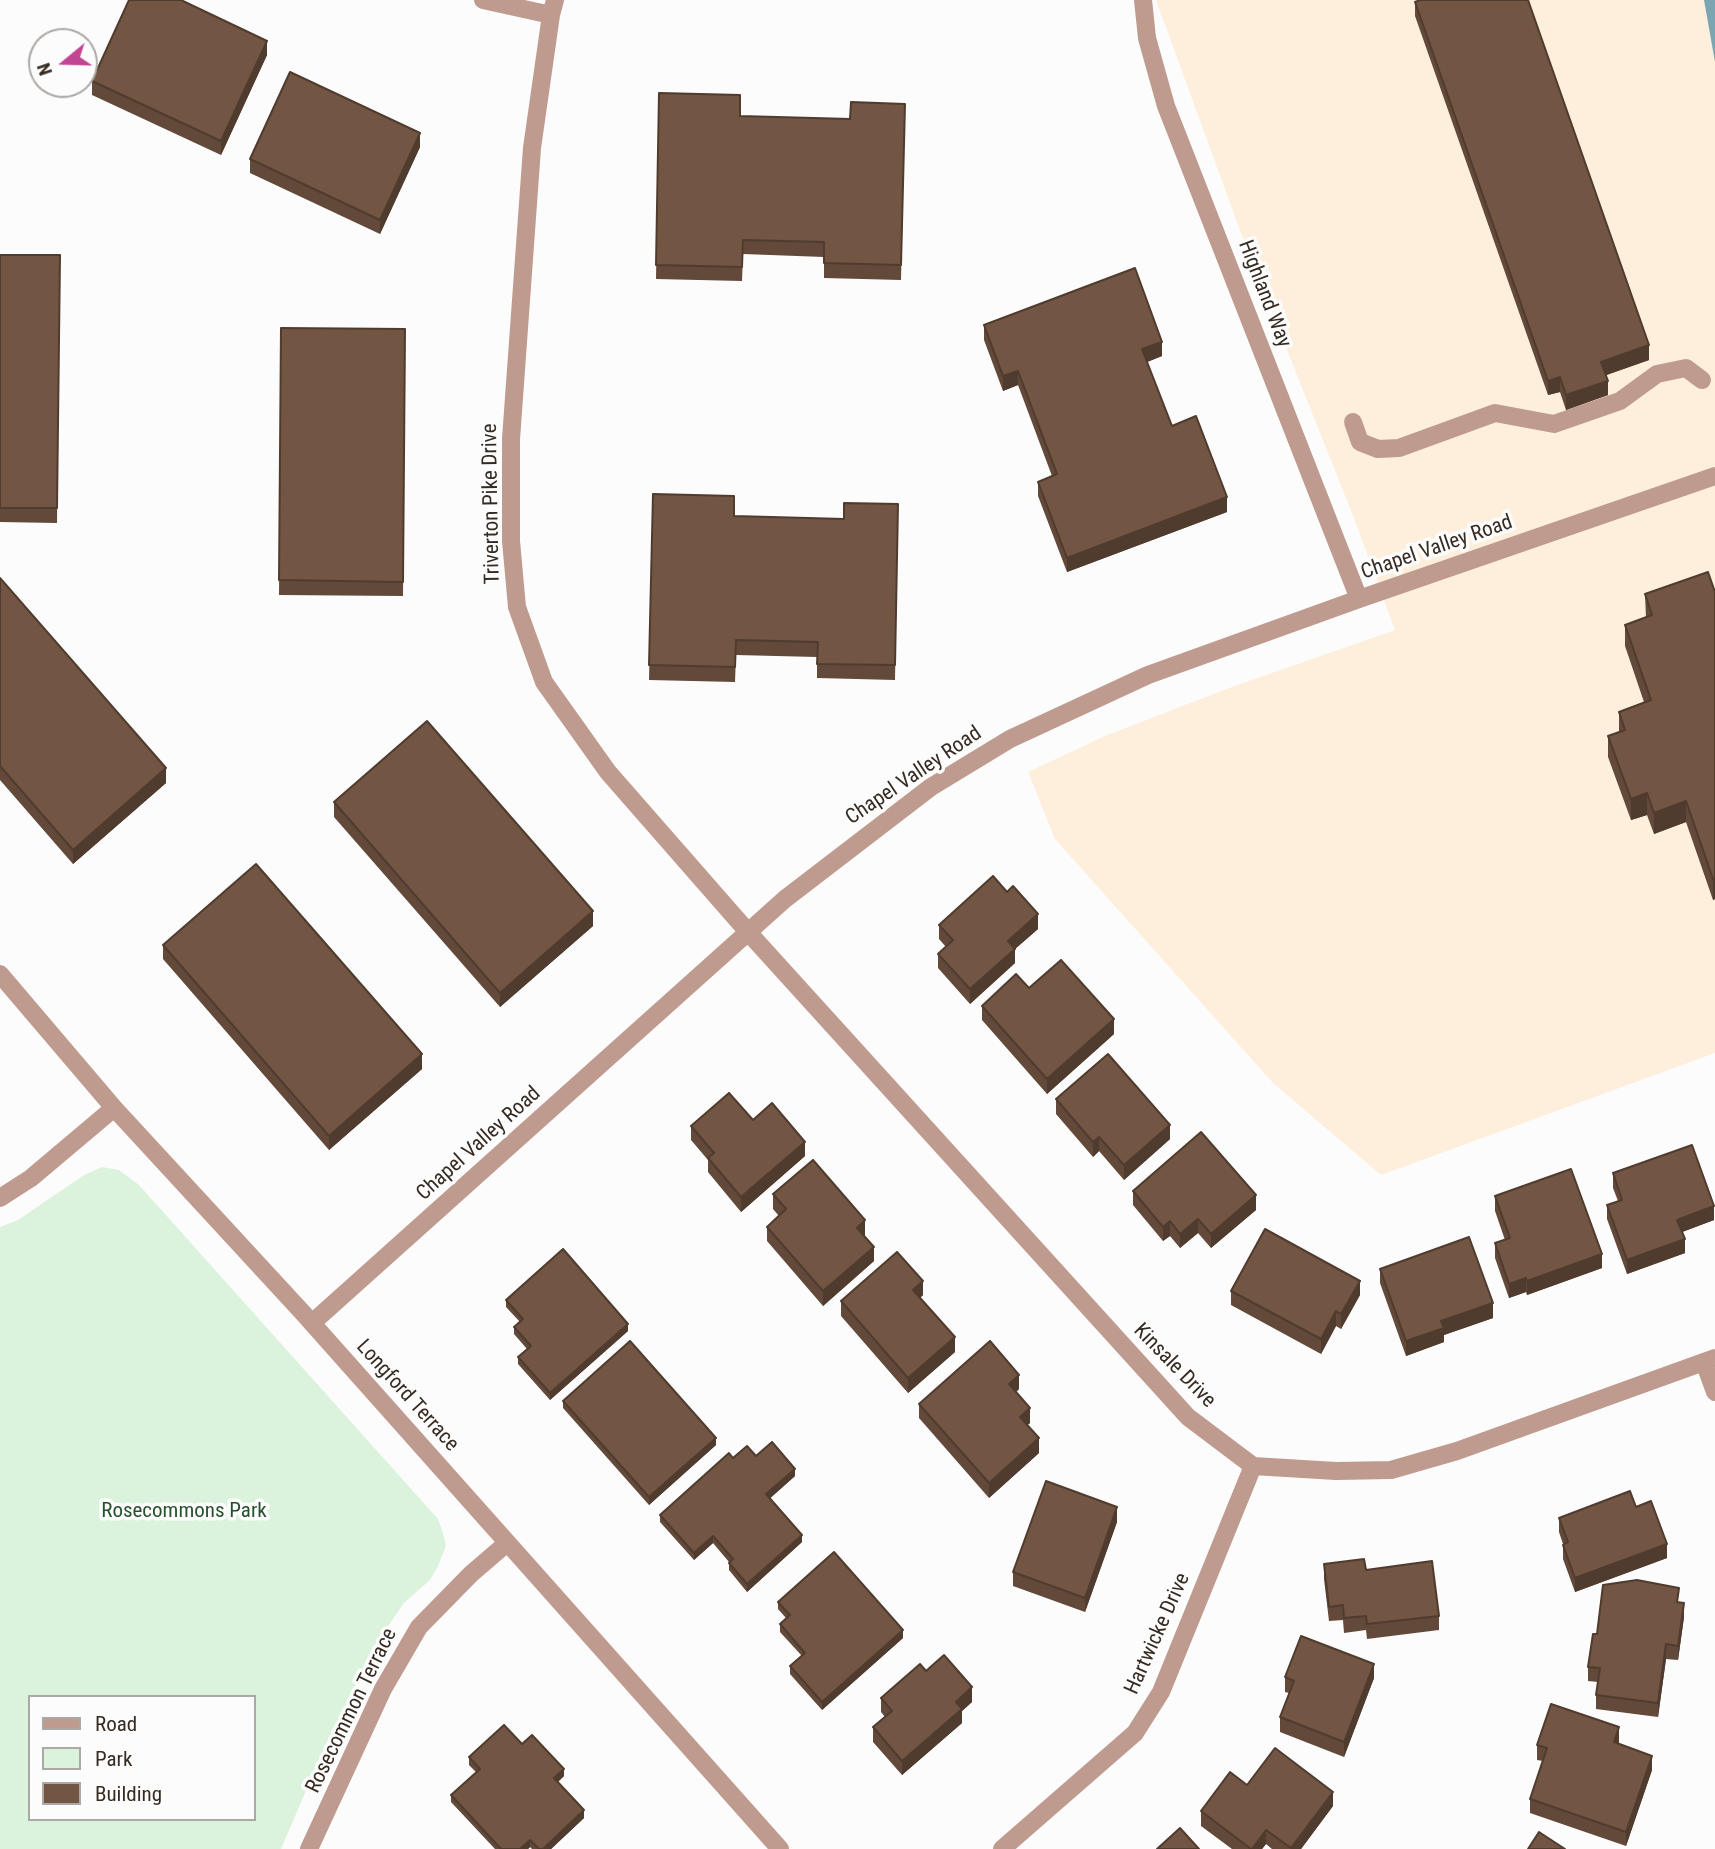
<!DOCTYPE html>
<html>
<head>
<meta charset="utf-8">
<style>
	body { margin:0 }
	#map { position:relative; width:1715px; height:1849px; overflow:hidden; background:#fcfcfc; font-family:"Roboto Condensed",sans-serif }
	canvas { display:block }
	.legend { position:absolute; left:28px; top:1695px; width:228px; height:126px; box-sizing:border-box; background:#fcfcfc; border:2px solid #aca8a5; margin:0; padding:9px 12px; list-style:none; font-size:21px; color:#352b22 }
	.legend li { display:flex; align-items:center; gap:14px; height:35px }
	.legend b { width:35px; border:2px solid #aca8a5 }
	.north { position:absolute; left:28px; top:28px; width:70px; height:70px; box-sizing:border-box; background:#fcfcfc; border:2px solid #aca8a5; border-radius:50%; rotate:251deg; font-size:19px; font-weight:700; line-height:28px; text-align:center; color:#352b22 }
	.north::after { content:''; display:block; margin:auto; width:24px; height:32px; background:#c24593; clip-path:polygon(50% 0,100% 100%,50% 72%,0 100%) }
</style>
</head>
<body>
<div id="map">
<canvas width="1715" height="1849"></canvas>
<ul class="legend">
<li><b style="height:9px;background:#bf9a8e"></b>Road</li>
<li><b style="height:19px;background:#dbf3dd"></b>Park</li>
<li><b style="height:19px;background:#725543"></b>Building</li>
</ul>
<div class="north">N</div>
</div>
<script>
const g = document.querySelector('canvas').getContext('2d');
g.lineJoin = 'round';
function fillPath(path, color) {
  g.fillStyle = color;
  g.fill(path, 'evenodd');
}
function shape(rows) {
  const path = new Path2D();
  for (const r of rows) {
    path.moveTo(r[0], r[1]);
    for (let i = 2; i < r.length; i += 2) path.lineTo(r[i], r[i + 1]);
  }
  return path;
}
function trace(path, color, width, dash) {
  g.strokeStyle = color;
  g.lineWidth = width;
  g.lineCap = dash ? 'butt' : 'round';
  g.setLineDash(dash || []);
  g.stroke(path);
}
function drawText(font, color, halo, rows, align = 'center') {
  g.font = font + ' "Roboto Condensed",sans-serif';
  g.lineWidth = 7;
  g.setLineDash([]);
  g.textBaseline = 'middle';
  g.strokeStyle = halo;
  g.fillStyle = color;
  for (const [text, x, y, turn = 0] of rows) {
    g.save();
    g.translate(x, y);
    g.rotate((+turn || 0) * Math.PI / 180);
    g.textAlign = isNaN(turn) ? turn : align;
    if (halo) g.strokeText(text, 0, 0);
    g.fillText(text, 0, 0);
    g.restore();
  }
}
fillPath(shape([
	[1156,0,1715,0,1715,1053,1381,1175,1273,1083,1055,839,1028,772,1105,736,1229,688,1395,630,1354,518,1246,247]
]), '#feefdc');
fillPath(shape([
	[102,1167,119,1170,139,1185,438,1519,443,1533,446,1546,438,1566,430,1580,404,1603,381,1636,326,1744,281,1849,0,1849,0,1227,18,1220,84,1175],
	[30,1697,254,1697,254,1819,30,1819]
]), '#dbf3dd');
fillPath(shape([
	[1704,0,1715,0,1715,62]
]), '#7ca5b2');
trace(shape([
	[1353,422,1360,442,1378,449,1399,448,1495,413,1554,424,1620,401,1657,374,1686,368,1702,380]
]), '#bf9a8e', 18);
trace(shape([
	[483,0,551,15],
	[555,0,551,15,532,148,511,439,511,541,517,607,544,682,608,772,748,932,1188,1417,1253,1466,1336,1471,1391,1470,1457,1451,1715,1358],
	[1143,0,1147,38,1166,106,1359,599],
	[0,974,114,1108,303,1313,780,1849],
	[0,1198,31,1178,114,1108],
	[312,1323,785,899,931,787,1010,739,1148,675,1359,599,1715,476],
	[1704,1362,1715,1392],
	[309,1849,383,1689,419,1627,471,1574,507,1543],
	[1002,1849,1135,1733,1161,1692,1253,1466]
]), '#bf9a8e', 18);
fillPath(shape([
	[1415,2,1649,360,1606,375,1608,395,1566,410,1560,392,1548,395,1415,16],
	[267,55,221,155,92,95,92,81],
	[659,93,740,116,850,119,905,104,901,280,824,278,824,257,743,254,742,281,656,279],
	[420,147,380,234,250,173,250,159],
	[0,255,60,255,57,523,0,522],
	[984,325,1162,356,1147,362,1172,426,1227,512,1067,572,1038,496,1038,482,1052,476,1018,385,1003,391,984,340],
	[281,328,405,329,403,596,279,595],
	[653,494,734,516,844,519,898,504,895,680,817,678,817,657,736,655,735,682,649,680],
	[0,578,166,783,73,864,0,780],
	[1715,592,1715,899,1713,900,1686,822,1654,834,1647,815,1631,820,1608,757,1608,736,1619,732,1619,712,1644,702,1625,646,1625,625,1646,618,1645,594],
	[334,802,593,926,500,1007,334,817],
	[939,925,1038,929,1015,949,1015,963,970,1004,938,968,938,954,946,947,939,939],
	[163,945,422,1069,329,1150,163,959],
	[1029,988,1114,1034,1047,1094,982,1020,982,1006],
	[1056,1099,1170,1139,1124,1180,1099,1151,1093,1157,1056,1114],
	[753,1120,805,1156,741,1212,708,1172,708,1160,691,1140,691,1126],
	[1613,1173,1714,1220,1682,1232,1685,1253,1627,1274,1607,1219,1607,1205,1618,1201,1613,1188],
	[1133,1191,1256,1210,1211,1248,1198,1233,1180,1248,1170,1236,1163,1241,1133,1205],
	[773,1194,865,1235,864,1236,874,1261,823,1306,767,1241,767,1227,779,1216,773,1209],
	[1495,1196,1602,1268,1527,1295,1526,1292,1509,1298,1495,1258,1495,1243,1505,1240,1495,1211],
	[1380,1269,1493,1318,1444,1335,1444,1342,1406,1356,1380,1283],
	[1231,1291,1360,1295,1341,1329,1336,1326,1321,1354,1231,1305],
	[923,1295,920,1298,955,1352,908,1393,841,1316,841,1301],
	[506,1300,628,1331,550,1400,518,1364,518,1357,527,1349,514,1334,514,1327,520,1322,506,1307],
	[1019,1389,1016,1392,1030,1423,1027,1425,1039,1453,989,1498,919,1418,919,1404],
	[563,1401,716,1445,649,1505,563,1408],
	[756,1456,795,1476,770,1498,802,1542,747,1592,729,1570,729,1562,713,1543,694,1560,660,1522,660,1515,733,1458],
	[1636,1507,1667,1558,1575,1592,1563,1559,1563,1544,1559,1532,1559,1518],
	[1117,1522,1085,1612,1013,1586,1013,1572],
	[1324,1564,1366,1570,1439,1616,1439,1630,1367,1639,1366,1630,1344,1633,1343,1620,1329,1621,1324,1579],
	[778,1602,903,1638,822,1710,790,1674,790,1666,802,1656,780,1632,780,1624,786,1618,778,1609],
	[1679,1602,1684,1617,1678,1660,1666,1659,1658,1717,1596,1709,1596,1695,1598,1682,1588,1681,1588,1667,1597,1634],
	[926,1671,972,1702,962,1711,962,1723,902,1775,873,1742,873,1727,885,1717,881,1712,881,1698],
	[1285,1677,1374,1678,1344,1757,1280,1732,1280,1717,1289,1693,1285,1692],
	[1619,1742,1618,1744,1652,1770,1626,1846,1530,1813,1530,1799,1543,1761,1537,1760,1537,1745],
	[522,1744,564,1776,558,1782,584,1818,551,1849,532,1849,530,1847,528,1849,495,1849,451,1802,451,1795,476,1772,469,1765,469,1757],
	[1247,1785,1333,1806,1301,1849,1272,1849,1266,1844,1262,1849,1232,1849,1201,1826,1201,1811]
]), '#62493a');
fillPath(shape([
	[267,41,267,55,221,155,221,141],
	[420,133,420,147,380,234,380,220],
	[1162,342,1162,356,1142,364,1142,349],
	[1649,345,1649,360,1601,377,1601,362],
	[1018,371,1018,385,1003,391,1003,376],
	[1560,377,1560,392,1548,395,1548,381],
	[1608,381,1608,395,1566,410,1566,395],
	[1227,497,1227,512,1067,572,1067,558],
	[166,768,166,783,73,864,73,850],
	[1647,793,1647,815,1631,820,1631,799],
	[1686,801,1686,822,1654,834,1654,813],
	[1715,878,1715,899,1713,900,1713,879],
	[593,911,593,926,500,1007,500,993],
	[1038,914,1038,929,1015,949,1015,963,970,1004,970,989,1008,941],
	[1114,1019,1114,1034,1047,1094,1047,1079],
	[422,1054,422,1069,329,1150,329,1136],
	[1170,1125,1170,1139,1124,1180,1124,1165],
	[1099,1137,1099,1151,1093,1157,1093,1142],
	[805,1142,805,1156,741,1212,741,1197],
	[1256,1195,1256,1210,1211,1248,1211,1234],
	[1714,1206,1714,1220,1677,1234,1677,1220],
	[1198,1219,1198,1233,1180,1248,1180,1234],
	[865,1220,865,1235,857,1242,857,1228],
	[1170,1221,1170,1236,1163,1241,1163,1227],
	[1685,1239,1685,1253,1627,1274,1627,1260],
	[874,1247,874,1261,823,1306,823,1291],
	[1602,1254,1602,1268,1527,1295,1527,1281],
	[1526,1278,1526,1292,1509,1298,1509,1284],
	[923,1281,923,1295,913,1304,913,1290],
	[1360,1281,1360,1295,1341,1329,1341,1314],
	[1493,1303,1493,1318,1444,1335,1444,1342,1406,1356,1406,1341,1441,1321],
	[1336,1311,1336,1326,1321,1354,1321,1339],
	[628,1324,628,1331,550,1400,550,1393],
	[955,1337,955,1352,908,1393,908,1378],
	[1019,1375,1019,1389,1009,1398,1009,1384],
	[1030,1408,1030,1423,1020,1432,1020,1417],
	[716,1438,716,1445,649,1505,649,1497],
	[1039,1438,1039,1453,989,1498,989,1483],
	[795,1469,795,1476,766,1502,766,1494],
	[1117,1507,1117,1522,1085,1612,1085,1598],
	[802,1535,802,1542,747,1592,747,1584],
	[713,1536,713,1543,694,1560,694,1553],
	[1667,1544,1667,1558,1575,1592,1575,1578],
	[1684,1603,1684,1617,1678,1660,1678,1646],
	[903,1630,903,1638,822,1710,822,1702],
	[1666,1644,1666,1659,1658,1717,1658,1703],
	[1374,1664,1374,1678,1344,1757,1344,1742],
	[972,1687,972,1702,962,1711,962,1723,902,1775,902,1761,956,1702],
	[1619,1727,1619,1742,1614,1757,1614,1742],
	[1652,1756,1652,1770,1626,1846,1626,1832],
	[564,1769,564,1776,554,1785,554,1778],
	[1333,1792,1333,1806,1301,1849,1291,1849],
	[584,1810,584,1818,551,1849,543,1849],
	[1266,1830,1266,1844,1262,1849,1252,1849],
	[530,1840,530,1847,528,1849,520,1849]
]), '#503c2f');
const building = shape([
	[129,0,181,0,267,41,221,141,92,81,129,0],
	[1420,0,1528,0,1649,345,1601,362,1608,381,1566,395,1560,377,1548,381,1415,2,1420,0],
	[290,72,420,133,380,220,250,159,290,72],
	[659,93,740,95,740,116,850,119,851,102,905,104,901,265,824,263,824,242,743,240,742,267,656,265,659,93],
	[0,255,60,255,57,508,0,508,0,255],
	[1135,268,1162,342,1142,349,1172,426,1196,416,1227,497,1067,558,1038,482,1057,474,1018,371,1003,376,984,325,1135,268],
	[281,328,405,329,403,582,279,580,281,328],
	[653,494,734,496,734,516,844,519,844,503,898,504,895,665,817,664,818,642,736,640,735,667,649,665,653,494],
	[1708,572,1715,592,1715,878,1713,879,1686,801,1654,813,1647,793,1631,799,1608,736,1625,730,1619,712,1651,700,1625,625,1652,615,1645,594,1708,572],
	[0,578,166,768,73,850,0,766,0,578],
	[427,721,593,911,500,993,334,802,427,721],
	[256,864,422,1054,329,1136,163,945,256,864],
	[993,876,1007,892,1013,886,1038,914,1008,941,1015,949,970,989,938,954,953,940,939,925,993,876],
	[1061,960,1114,1019,1047,1079,982,1006,1016,974,1029,988,1061,960],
	[1108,1054,1170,1125,1124,1165,1099,1137,1093,1142,1056,1099,1108,1054],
	[729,1093,753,1120,772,1103,805,1142,741,1197,708,1158,714,1153,691,1126,729,1093],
	[1201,1132,1256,1195,1211,1234,1198,1219,1180,1234,1170,1221,1163,1227,1133,1191,1201,1132],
	[1692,1145,1714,1206,1677,1220,1685,1239,1627,1260,1607,1205,1622,1200,1613,1173,1692,1145],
	[813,1160,865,1220,857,1228,874,1247,823,1291,767,1227,786,1209,773,1194,813,1160],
	[1571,1169,1602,1254,1527,1281,1526,1278,1509,1284,1495,1243,1510,1238,1495,1196,1571,1169],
	[1265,1229,1360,1281,1341,1314,1336,1311,1321,1339,1231,1291,1265,1229],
	[1469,1237,1493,1303,1441,1321,1444,1328,1406,1341,1380,1269,1469,1237],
	[563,1249,628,1324,550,1393,518,1357,531,1346,514,1327,523,1319,506,1300,563,1249],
	[897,1252,923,1281,913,1290,955,1337,908,1378,841,1301,897,1252],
	[630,1341,716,1438,649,1497,563,1401,630,1341],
	[990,1341,1019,1375,1009,1384,1030,1408,1020,1417,1039,1438,989,1483,919,1404,990,1341],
	[772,1442,795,1469,766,1494,802,1535,747,1584,729,1563,733,1559,713,1536,694,1553,660,1515,729,1453,733,1458,747,1446,756,1456,772,1442],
	[1046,1481,1117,1507,1085,1598,1013,1572,1046,1481],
	[1630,1491,1636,1507,1651,1501,1667,1544,1575,1578,1563,1545,1568,1542,1559,1518,1630,1491],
	[834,1552,903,1630,822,1702,790,1666,805,1653,780,1624,790,1615,778,1602,834,1552],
	[1364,1559,1366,1570,1432,1561,1439,1616,1367,1624,1366,1616,1344,1618,1343,1605,1329,1607,1324,1564,1364,1559],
	[1637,1580,1679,1588,1677,1602,1684,1603,1678,1646,1666,1644,1658,1703,1596,1695,1600,1668,1588,1667,1593,1634,1597,1634,1603,1585,1637,1580],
	[1301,1636,1374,1664,1344,1742,1280,1717,1294,1681,1285,1677,1301,1636],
	[944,1655,972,1687,956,1702,962,1709,902,1761,873,1727,892,1711,881,1698,920,1664,926,1671,944,1655],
	[1551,1704,1619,1727,1614,1742,1652,1756,1626,1832,1530,1799,1547,1748,1537,1745,1551,1704],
	[504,1725,522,1744,532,1735,564,1769,554,1778,584,1810,543,1849,539,1849,530,1840,520,1849,501,1849,451,1795,480,1769,469,1757,504,1725],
	[1275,1748,1333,1792,1291,1848,1266,1830,1252,1849,1251,1849,1201,1811,1230,1772,1247,1785,1275,1748],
	[1180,1828,1199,1849,1157,1849,1180,1828],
	[1539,1832,1565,1849,1528,1849,1539,1832]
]);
fillPath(building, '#725543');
trace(building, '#503c2f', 2);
drawText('21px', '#352b22', '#fcfcfc', [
	["Highland Way",1264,294,69],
	["Triverton Pike Drive",492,504,-91],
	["Chapel Valley Road",1437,548,-19],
	["Chapel Valley Road",914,776,-34],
	["Chapel Valley Road",479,1144,-42],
	["Kinsale Drive",1174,1366,46],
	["Longford Terrace",407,1396,48],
	["Hartwicke Drive",1158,1634,-66],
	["Rosecommon Terrace",352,1711,-64]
]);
drawText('21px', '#26512d', '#fcfcfc', [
	["Rosecommons Park",184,1512]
]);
</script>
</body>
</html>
